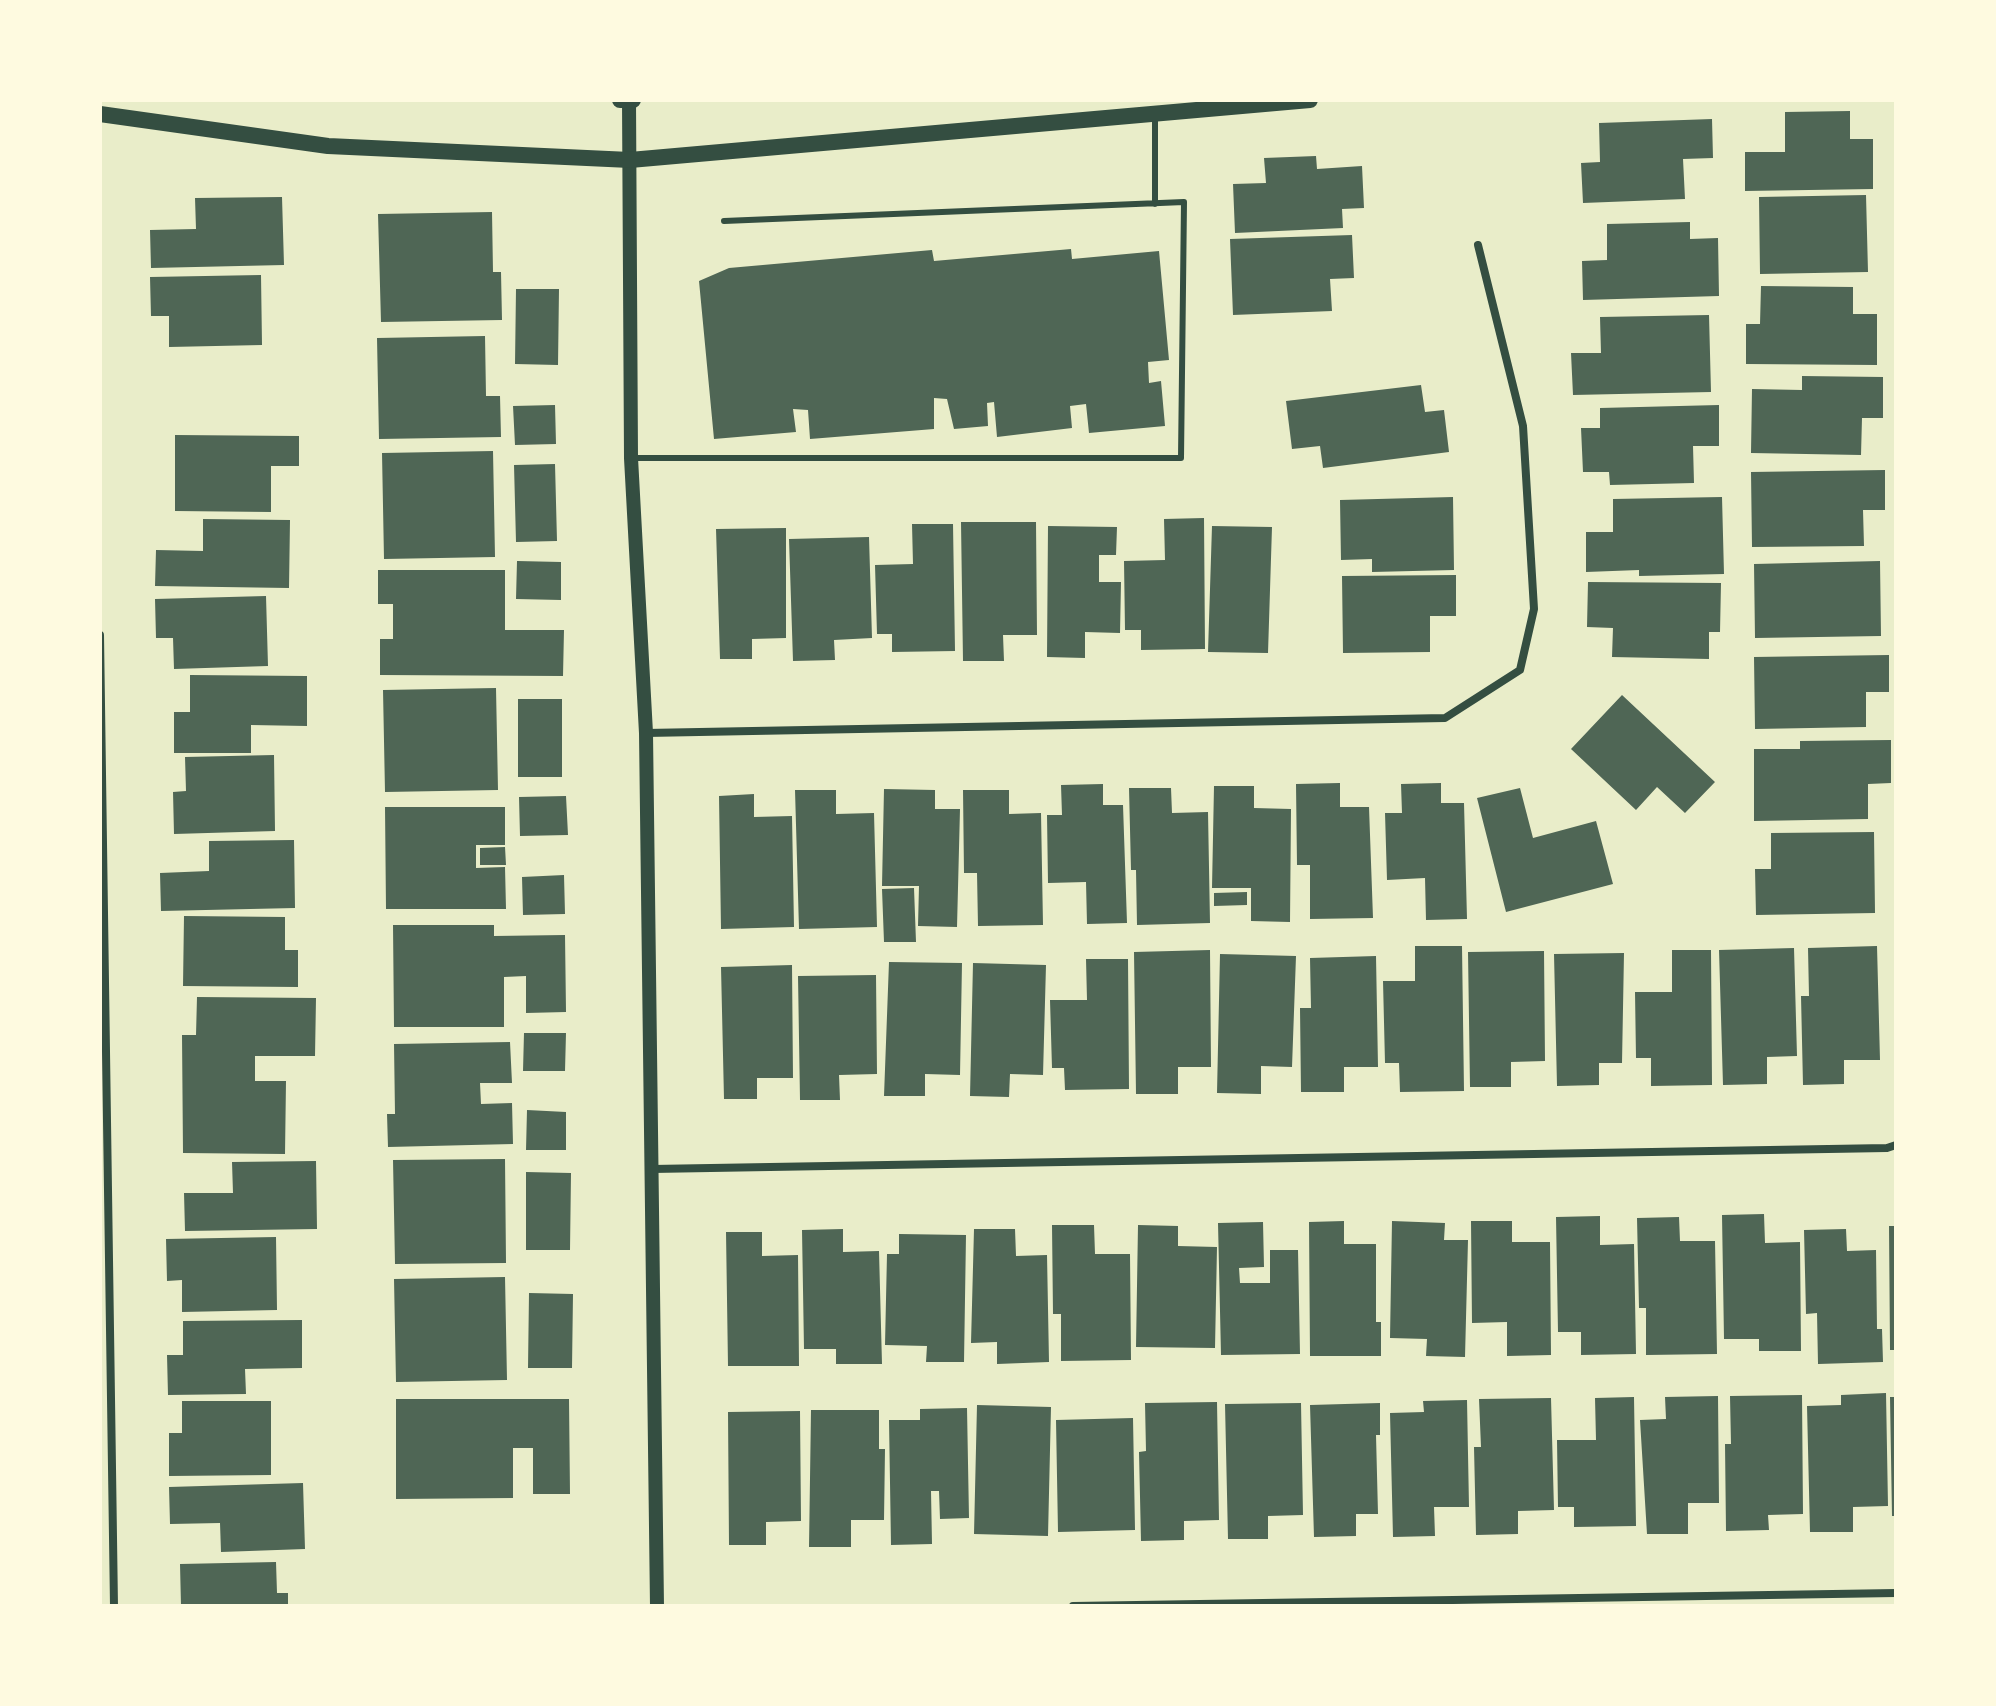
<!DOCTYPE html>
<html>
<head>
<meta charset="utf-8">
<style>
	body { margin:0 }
	#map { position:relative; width:1996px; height:1706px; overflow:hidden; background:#e9edc9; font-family:Signika,sans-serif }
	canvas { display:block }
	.frame { position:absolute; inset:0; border:102px solid #fefae0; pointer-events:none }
</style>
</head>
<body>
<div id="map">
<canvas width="1996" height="1706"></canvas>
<div class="frame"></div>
</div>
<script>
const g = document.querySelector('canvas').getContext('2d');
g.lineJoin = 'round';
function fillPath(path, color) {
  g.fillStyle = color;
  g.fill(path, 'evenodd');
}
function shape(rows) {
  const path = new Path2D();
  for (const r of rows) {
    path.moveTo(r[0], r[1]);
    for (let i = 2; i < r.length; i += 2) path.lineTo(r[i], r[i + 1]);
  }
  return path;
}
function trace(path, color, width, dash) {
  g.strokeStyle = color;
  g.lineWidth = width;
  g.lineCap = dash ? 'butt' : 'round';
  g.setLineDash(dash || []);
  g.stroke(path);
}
fillPath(shape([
	[1850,111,1850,139,1873,139,1873,189,1745,191,1745,152,1785,152,1785,112],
	[1712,119,1713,158,1683,159,1685,199,1583,203,1581,163,1600,162,1599,123],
	[1316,156,1317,169,1362,166,1364,208,1342,209,1343,228,1235,233,1233,184,1266,183,1264,158],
	[1866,195,1868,272,1760,274,1759,197],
	[282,197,284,265,151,268,150,230,196,229,195,198],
	[492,212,493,272,501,272,502,320,381,322,378,214],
	[1690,222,1690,239,1718,238,1719,296,1583,300,1582,261,1607,260,1607,224],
	[1352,235,1354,278,1330,279,1332,311,1233,315,1230,239],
	[1071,249,1072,259,1159,251,1169,360,1148,362,1149,383,1161,381,1165,426,1089,433,1086,404,1070,406,1072,428,997,437,994,402,987,403,988,426,954,429,947,399,934,398,934,429,810,439,808,410,793,409,796,432,714,439,699,281,729,268,932,250,934,261],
	[261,275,262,345,169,347,169,316,151,316,150,277],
	[1761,286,1853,287,1853,314,1877,314,1877,365,1746,364,1746,324,1760,324],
	[516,289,559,289,558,365,515,364],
	[1709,315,1711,392,1573,395,1571,353,1601,353,1600,317],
	[485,336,486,396,500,396,501,437,379,439,377,338],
	[1802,376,1883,377,1883,418,1862,418,1861,455,1751,453,1752,389,1802,390],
	[1421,385,1425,412,1444,410,1449,452,1323,468,1320,446,1292,449,1286,401],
	[555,405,556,444,515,445,513,406],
	[1719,405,1719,446,1693,446,1694,483,1610,485,1609,472,1583,472,1581,428,1600,428,1600,408],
	[175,435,299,436,299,466,271,466,271,512,175,511],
	[493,451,495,557,384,559,382,453],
	[555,464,557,541,516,542,514,465],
	[1885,470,1885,510,1863,510,1864,546,1752,547,1751,472],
	[1453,497,1454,570,1372,572,1372,559,1341,560,1340,500],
	[1722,497,1724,574,1639,576,1639,570,1586,572,1586,532,1613,532,1613,499],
	[1204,518,1205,649,1141,650,1141,630,1125,630,1124,561,1165,560,1164,519],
	[203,519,290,520,289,588,155,586,156,550,203,551],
	[961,522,1036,522,1037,635,1003,635,1004,661,963,661],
	[912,524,953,524,955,651,892,652,892,634,877,634,875,565,913,564],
	[1048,526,1117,527,1116,555,1099,555,1099,582,1121,582,1120,633,1085,632,1085,658,1047,657],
	[1212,526,1272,527,1268,653,1208,652],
	[786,528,786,638,752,639,752,659,720,659,716,529],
	[869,537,872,638,834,640,835,660,793,661,789,539],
	[517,561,561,562,561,600,516,599],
	[1880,561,1881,636,1755,638,1754,564],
	[378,570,505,570,505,630,564,630,563,676,380,675,380,639,393,639,393,604,378,604],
	[1456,575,1456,616,1430,616,1430,652,1343,653,1342,576],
	[1588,582,1721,583,1720,632,1709,632,1709,659,1612,657,1613,628,1587,627],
	[266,596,268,666,174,669,173,638,156,638,155,599],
	[1889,655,1889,692,1866,692,1866,727,1755,729,1754,657],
	[190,675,307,676,307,726,251,725,251,753,174,753,174,712,190,712],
	[496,688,498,790,385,792,383,690],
	[1622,695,1715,782,1685,813,1657,787,1636,810,1571,749],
	[518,699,562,699,562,777,518,777],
	[1891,740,1891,783,1868,784,1868,819,1754,821,1754,749,1800,749,1800,741],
	[274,755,275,831,174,834,173,792,186,791,185,757],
	[1340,783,1340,807,1369,807,1373,918,1310,919,1310,865,1297,865,1296,784],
	[1441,783,1441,803,1464,803,1467,919,1426,920,1425,878,1387,880,1385,813,1402,813,1401,784],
	[1103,784,1103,805,1123,805,1127,923,1087,924,1086,882,1048,883,1047,815,1062,815,1061,785],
	[1214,786,1254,786,1254,808,1291,809,1290,922,1251,921,1251,888,1212,888],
	[1129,788,1171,788,1172,813,1208,812,1210,923,1137,925,1136,870,1131,870],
	[1520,788,1533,838,1596,821,1613,884,1506,912,1477,798],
	[884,789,935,790,935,809,960,809,957,927,918,926,919,886,882,886],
	[795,790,836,790,836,814,874,813,877,927,799,929],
	[963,790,1009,790,1009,814,1041,813,1043,925,978,926,977,873,964,873],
	[754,794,754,817,792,816,794,927,721,929,719,796],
	[566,796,568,835,520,836,519,797],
	[385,807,505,807,505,845,476,845,476,868,505,867,506,909,386,909],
	[1874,832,1875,913,1756,915,1755,869,1771,869,1771,833],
	[294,840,295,908,161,911,160,873,209,871,209,841],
	[505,847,506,865,480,865,480,848],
	[564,875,565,914,523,915,522,877],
	[914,888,916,942,884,942,882,889],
	[1247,892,1247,905,1214,906,1214,893],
	[184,916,285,917,285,950,298,950,298,987,183,986],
	[393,925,494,925,494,936,565,935,566,1012,526,1013,526,976,504,977,504,1027,394,1027],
	[1415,946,1462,946,1464,1091,1400,1092,1399,1063,1385,1063,1383,981,1415,981],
	[1877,946,1880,1060,1844,1060,1844,1084,1803,1085,1801,996,1809,996,1808,948],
	[1794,948,1797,1056,1767,1057,1767,1084,1723,1085,1719,950],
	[1210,950,1211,1067,1178,1067,1178,1094,1136,1094,1134,952],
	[1672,950,1711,950,1712,1085,1651,1086,1651,1058,1636,1058,1635,992,1672,992],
	[1544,951,1545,1061,1511,1062,1511,1087,1470,1087,1468,952],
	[1624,953,1622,1063,1599,1063,1599,1085,1557,1086,1554,954],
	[1220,954,1296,956,1292,1067,1261,1066,1261,1094,1217,1093],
	[1376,956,1378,1067,1344,1067,1344,1092,1301,1092,1300,1008,1311,1008,1310,958],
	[1086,959,1128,959,1129,1089,1065,1090,1064,1068,1052,1068,1050,1000,1087,1000],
	[889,962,962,963,960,1075,925,1074,925,1096,884,1096],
	[973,963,1046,965,1043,1075,1010,1074,1009,1097,970,1096],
	[792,965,793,1078,757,1078,757,1099,724,1099,721,967],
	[876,975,877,1074,839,1075,840,1100,800,1100,798,976],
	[197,997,316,998,315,1056,255,1056,255,1081,286,1081,285,1154,183,1153,182,1035,196,1035],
	[524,1033,566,1033,565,1071,523,1071],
	[510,1042,512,1083,480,1083,481,1104,512,1103,513,1144,388,1147,387,1114,395,1114,394,1044],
	[527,1110,566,1112,566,1150,526,1150],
	[505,1159,506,1263,395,1264,393,1160],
	[316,1161,317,1229,185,1231,184,1193,233,1193,232,1162],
	[526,1172,571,1173,570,1250,526,1250],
	[1764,1214,1765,1243,1800,1242,1801,1351,1759,1351,1759,1339,1724,1339,1722,1215],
	[1600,1216,1600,1245,1634,1244,1636,1354,1581,1355,1581,1332,1558,1332,1556,1217],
	[1679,1217,1680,1241,1715,1241,1717,1354,1646,1355,1646,1308,1639,1308,1637,1218],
	[1344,1221,1344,1244,1376,1244,1376,1322,1381,1322,1381,1356,1310,1356,1309,1222],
	[1392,1221,1445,1223,1444,1240,1468,1240,1465,1357,1426,1356,1427,1339,1390,1338],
	[1471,1221,1512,1221,1512,1242,1550,1242,1551,1355,1507,1356,1507,1322,1472,1323],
	[1263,1222,1264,1267,1239,1268,1240,1283,1270,1283,1270,1250,1298,1250,1300,1354,1221,1355,1218,1223],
	[1052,1225,1094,1225,1095,1254,1130,1254,1131,1360,1061,1361,1061,1314,1053,1314],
	[1138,1225,1178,1226,1178,1246,1217,1247,1215,1348,1136,1347],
	[1889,1226,1896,1226,1896,1350,1890,1350],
	[843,1229,843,1252,879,1251,882,1364,836,1364,836,1349,804,1349,802,1230],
	[974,1229,1015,1229,1016,1256,1047,1255,1049,1362,997,1364,997,1342,971,1343],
	[1846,1229,1847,1251,1876,1250,1877,1329,1882,1329,1883,1362,1818,1364,1817,1313,1806,1314,1804,1230],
	[726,1232,762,1232,762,1256,798,1255,799,1366,728,1366],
	[899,1234,966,1235,964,1362,926,1362,927,1346,885,1345,887,1254,899,1254],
	[276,1237,277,1310,182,1312,182,1280,167,1281,166,1239],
	[505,1277,507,1380,396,1382,394,1279],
	[529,1293,573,1294,572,1368,528,1368],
	[302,1320,302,1368,245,1369,246,1394,168,1395,167,1355,183,1355,183,1321],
	[1886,1393,1888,1506,1853,1507,1853,1532,1810,1532,1807,1406,1841,1405,1841,1395],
	[1802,1395,1803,1514,1768,1515,1769,1530,1726,1531,1725,1444,1731,1444,1730,1396],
	[1718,1396,1719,1503,1688,1503,1688,1534,1647,1534,1640,1420,1666,1419,1665,1397],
	[1634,1397,1636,1526,1574,1527,1574,1507,1558,1507,1557,1440,1596,1440,1595,1398],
	[1890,1397,1896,1397,1896,1516,1892,1516],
	[1551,1398,1554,1510,1518,1511,1518,1534,1476,1535,1474,1447,1481,1447,1479,1399],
	[396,1399,569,1399,570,1494,533,1494,533,1448,513,1448,513,1498,396,1499],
	[1467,1400,1469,1507,1434,1507,1435,1536,1393,1537,1390,1413,1424,1412,1423,1401],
	[182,1401,271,1401,271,1475,169,1476,169,1433,182,1433],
	[1217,1402,1219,1520,1184,1521,1184,1540,1141,1541,1139,1452,1146,1451,1145,1403],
	[1301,1403,1303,1515,1268,1516,1268,1539,1228,1539,1225,1404],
	[1380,1403,1380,1435,1376,1435,1378,1514,1356,1514,1356,1536,1314,1537,1310,1405],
	[977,1405,1051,1407,1048,1536,974,1534],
	[967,1408,969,1518,940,1519,939,1491,931,1491,932,1544,891,1545,889,1420,920,1420,920,1409],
	[811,1410,879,1410,879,1449,885,1449,884,1520,851,1520,851,1547,809,1547],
	[800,1411,801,1521,766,1522,766,1545,729,1545,728,1412],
	[1133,1418,1135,1530,1058,1532,1056,1420],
	[303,1483,305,1549,221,1552,220,1523,170,1524,169,1487],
	[276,1562,277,1593,288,1593,288,1606,181,1606,180,1564]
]), '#4f6655');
trace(shape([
	[1155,117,1155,204],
	[631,458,1181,458,1184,202,724,221]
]), '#344e41', 6);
trace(shape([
	[100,635,114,1606],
	[646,733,1445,718,1520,670,1534,609,1523,426,1478,245],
	[652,1169,1887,1148,1896,1145],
	[1073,1606,1896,1593]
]), '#344e41', 8);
trace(shape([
	[629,100,631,458,646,733,657,1606]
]), '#344e41', 14);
trace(shape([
	[620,100,633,100],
	[100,114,328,146,630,160,1310,100]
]), '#344e41', 16);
</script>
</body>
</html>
